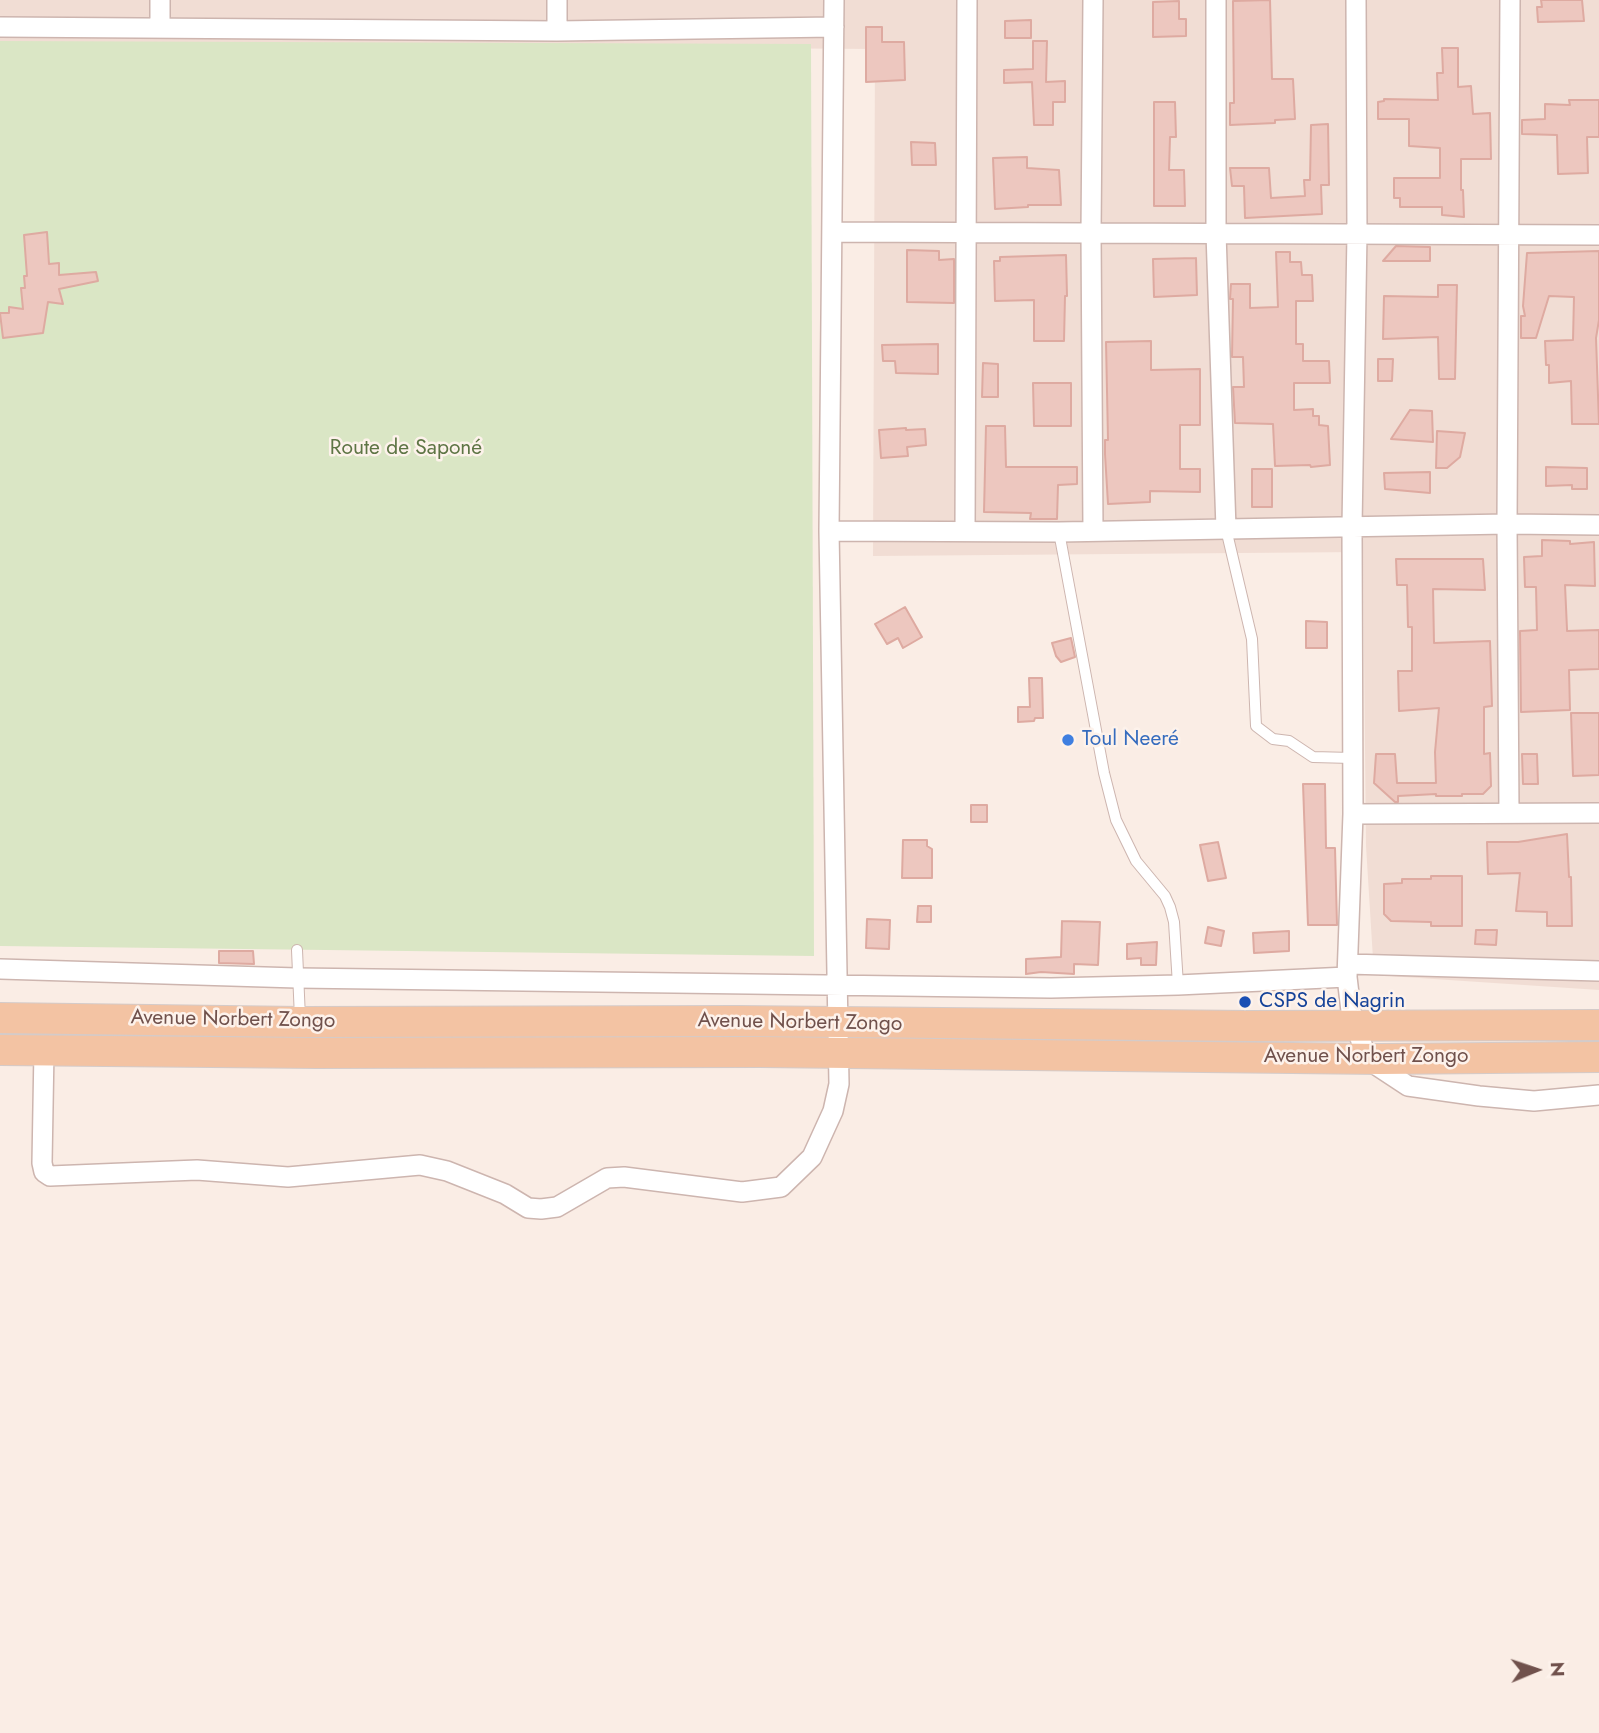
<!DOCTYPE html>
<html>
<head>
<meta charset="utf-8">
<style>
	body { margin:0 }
	#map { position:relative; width:1599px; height:1733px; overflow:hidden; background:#faede5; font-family:Jost,sans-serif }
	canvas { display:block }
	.north { position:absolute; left:1501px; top:1635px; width:70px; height:70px; -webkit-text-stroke:5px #fdf2eb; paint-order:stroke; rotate:88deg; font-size:19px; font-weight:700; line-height:28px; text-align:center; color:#70514c }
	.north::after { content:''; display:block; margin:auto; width:24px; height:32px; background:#70514c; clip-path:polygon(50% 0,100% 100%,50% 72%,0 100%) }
</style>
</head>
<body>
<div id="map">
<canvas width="1599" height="1733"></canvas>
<div class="north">N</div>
</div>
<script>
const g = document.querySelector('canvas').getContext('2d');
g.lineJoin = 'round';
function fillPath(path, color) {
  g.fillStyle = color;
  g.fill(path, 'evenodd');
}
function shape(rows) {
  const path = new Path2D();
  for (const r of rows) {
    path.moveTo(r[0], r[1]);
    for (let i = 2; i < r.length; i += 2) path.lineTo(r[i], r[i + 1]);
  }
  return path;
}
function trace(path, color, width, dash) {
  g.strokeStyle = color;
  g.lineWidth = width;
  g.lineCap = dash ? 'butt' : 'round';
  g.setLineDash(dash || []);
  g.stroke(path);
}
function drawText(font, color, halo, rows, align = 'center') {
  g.font = font + ' Jost,sans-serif';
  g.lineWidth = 5;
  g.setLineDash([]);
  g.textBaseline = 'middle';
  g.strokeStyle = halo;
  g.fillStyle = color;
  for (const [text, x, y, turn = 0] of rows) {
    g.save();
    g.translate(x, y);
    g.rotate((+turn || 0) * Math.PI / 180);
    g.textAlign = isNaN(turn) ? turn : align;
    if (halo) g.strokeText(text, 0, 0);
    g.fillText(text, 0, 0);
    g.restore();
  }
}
fillPath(shape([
	[0,0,1599,0,1599,990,1374,975,1366,846,1363,552,873,556,875,49,0,43]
]), '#f1ddd4');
fillPath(shape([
	[0,41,811,44,814,956,0,946]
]), '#dae6c5');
const building = shape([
	[1270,0,1272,79,1293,79,1295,119,1275,120,1275,123,1230,125,1230,103,1234,103,1233,1,1270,0],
	[1541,0,1582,0,1584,21,1538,22,1537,7,1542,7,1541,0],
	[1179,1,1179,19,1186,19,1186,36,1153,37,1153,2,1179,1],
	[1031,20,1031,38,1005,38,1005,21,1031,20],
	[866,27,882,27,882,42,904,42,905,80,866,82,866,27],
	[1033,41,1047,41,1046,82,1065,81,1065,102,1053,102,1053,125,1034,125,1032,82,1004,83,1004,70,1033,69,1033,41],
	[1442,48,1458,48,1458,87,1471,86,1473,114,1490,113,1491,159,1461,159,1461,190,1463,190,1464,217,1442,215,1442,207,1400,207,1400,198,1394,198,1394,178,1440,178,1440,148,1409,146,1409,119,1378,119,1378,102,1384,101,1384,99,1438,100,1437,73,1443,73,1442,48],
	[1569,100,1599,100,1599,137,1587,137,1588,173,1558,174,1557,135,1522,134,1522,120,1545,119,1545,104,1570,105,1569,100],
	[1154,102,1175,102,1176,137,1170,137,1169,170,1184,170,1185,206,1154,206,1154,102],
	[1328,124,1329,185,1321,185,1322,214,1245,218,1244,186,1232,186,1230,168,1269,168,1271,198,1305,196,1304,180,1310,180,1311,125,1328,124],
	[911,142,935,143,936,165,912,165,911,142],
	[1027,157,1027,168,1059,170,1061,205,1028,205,1028,207,995,209,993,158,1027,157],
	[47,232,49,264,59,263,59,275,96,272,98,281,59,289,63,304,48,302,43,333,3,338,0,313,9,313,9,307,23,309,21,288,25,288,24,276,27,276,24,235,47,232],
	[1396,246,1430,247,1430,261,1383,261,1396,246],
	[907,250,939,251,939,260,954,259,954,303,907,302,907,250],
	[1599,251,1599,320,1596,338,1599,424,1572,424,1571,381,1549,383,1549,365,1546,365,1545,341,1573,340,1574,297,1549,296,1536,338,1521,338,1521,316,1525,316,1523,306,1527,253,1599,251],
	[1276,252,1290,252,1290,262,1301,262,1302,275,1312,275,1313,301,1296,301,1296,344,1303,344,1303,361,1329,361,1330,383,1294,383,1294,410,1313,409,1313,416,1319,416,1319,425,1328,426,1330,465,1311,467,1310,465,1275,466,1273,424,1235,423,1233,387,1244,387,1243,357,1232,357,1233,299,1230,299,1231,284,1250,284,1250,308,1278,307,1276,252],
	[1066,255,1067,296,1065,296,1064,341,1034,341,1034,300,995,301,994,261,1000,261,1000,257,1066,255],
	[1196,258,1197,295,1154,297,1153,259,1196,258],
	[1438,285,1457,285,1455,379,1439,379,1438,337,1383,339,1384,296,1438,297,1438,285],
	[1151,341,1151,370,1200,369,1200,425,1180,425,1180,469,1200,469,1200,492,1150,491,1150,502,1108,504,1105,454,1105,440,1108,440,1106,342,1151,341],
	[938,344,938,374,896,373,895,361,883,361,882,345,938,344],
	[1378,359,1393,359,1392,381,1378,381,1378,359],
	[983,363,998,364,998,397,982,397,983,363],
	[1033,383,1071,383,1071,426,1034,426,1033,383],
	[1410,410,1432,411,1433,442,1391,439,1410,410],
	[986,426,1005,426,1006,467,1077,467,1077,484,1058,485,1057,519,1030,519,1031,513,984,512,986,426],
	[906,428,906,430,925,429,926,445,907,447,908,456,881,458,879,430,906,428],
	[1437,431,1465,433,1460,457,1447,468,1436,468,1437,431],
	[1546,467,1587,468,1587,489,1572,489,1572,485,1546,486,1546,467],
	[1252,469,1272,469,1272,507,1252,507,1252,469],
	[1430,472,1430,493,1385,489,1384,473,1430,472],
	[1542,540,1570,541,1570,544,1594,542,1595,586,1565,585,1567,629,1567,631,1599,630,1599,669,1569,670,1570,710,1521,712,1520,631,1537,630,1536,587,1525,587,1524,557,1542,556,1542,540],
	[1396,559,1483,559,1485,590,1433,589,1434,643,1490,641,1492,706,1484,707,1484,754,1490,753,1491,786,1483,794,1462,794,1462,796,1436,796,1436,794,1398,796,1398,802,1395,802,1374,783,1376,754,1395,754,1397,783,1436,783,1435,752,1439,708,1399,711,1398,671,1412,671,1412,627,1408,627,1407,585,1397,585,1396,559],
	[905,607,922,637,903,648,898,638,887,644,875,624,905,607],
	[1306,621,1327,622,1327,648,1306,648,1306,621],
	[1071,638,1075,657,1061,662,1056,656,1052,643,1071,638],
	[1029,678,1042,678,1043,718,1035,718,1034,721,1018,722,1018,707,1030,707,1029,678],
	[1571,713,1599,713,1599,775,1573,776,1571,713],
	[1522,754,1537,754,1538,784,1523,784,1522,754],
	[1303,784,1325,784,1326,848,1335,848,1337,925,1308,925,1303,784],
	[971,805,987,805,987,822,971,822,971,805],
	[1567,834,1569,877,1571,877,1572,926,1547,926,1547,912,1516,911,1520,873,1488,874,1487,842,1518,842,1567,834],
	[903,840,927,840,927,846,932,849,932,878,902,878,903,840],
	[1218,842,1226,878,1208,881,1200,845,1218,842],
	[1431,876,1462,876,1462,926,1431,926,1431,922,1391,921,1384,914,1384,884,1402,883,1402,879,1431,879,1431,876],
	[918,906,931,906,931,922,917,922,918,906],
	[867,919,890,920,889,949,866,948,867,919],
	[1062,921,1100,922,1098,965,1074,964,1074,974,1041,972,1026,974,1026,959,1061,957,1062,921],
	[1208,927,1224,931,1221,946,1205,943,1208,927],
	[1476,930,1497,930,1496,945,1475,944,1476,930],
	[1289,931,1289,951,1254,953,1253,933,1289,931],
	[1157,942,1156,965,1141,965,1141,958,1127,959,1127,944,1157,942],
	[219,951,253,951,254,964,219,963,219,951]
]);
fillPath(building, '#edc7bf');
trace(building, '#deaaa1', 2);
const service = shape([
	[1226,529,1252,639,1256,726,1273,739,1289,741,1313,757,1352,758],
	[1059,532,1104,773,1116,820,1136,861,1165,896,1170,907,1174,922,1178,985],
	[297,950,300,1018]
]);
const minor = shape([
	[160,0,160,27],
	[557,0,557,31],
	[1216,0,1216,233,1226,529],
	[1356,0,1357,234,1352,526,1353,814,1347,977,1351,1011,1367,1059,1408,1086,1479,1096,1534,1101,1599,1095],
	[0,27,557,31,834,27],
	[832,232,1599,235],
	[829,531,1059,532,1507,524,1599,525],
	[965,531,967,0],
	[1093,531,1091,233,1093,0],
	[1509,813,1507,524,1510,0],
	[1353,814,1599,813],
	[1348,964,1599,971],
	[0,969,297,978,1051,988,1178,985,1347,977],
	[44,1050,42,1163,44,1172,50,1176,197,1170,288,1177,420,1165,447,1171,505,1194,528,1208,541,1209,557,1207,607,1178,624,1177,742,1192,781,1187,812,1157,833,1111,839,1084,829,531,834,0]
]);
const primary = shape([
	[0,1018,301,1022,737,1021,1250,1026,1599,1025],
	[0,1050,316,1053,760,1052,1380,1059,1599,1057]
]);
trace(service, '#cdb5af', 12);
trace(minor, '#cdb5af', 22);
trace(primary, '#d4cbc9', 32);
trace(service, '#fff', 10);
trace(minor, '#fff', 19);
trace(primary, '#f3c3a3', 30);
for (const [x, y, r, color] of [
	[1068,740,7,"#3f7fe0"],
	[1245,1002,7,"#1a4fb4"]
]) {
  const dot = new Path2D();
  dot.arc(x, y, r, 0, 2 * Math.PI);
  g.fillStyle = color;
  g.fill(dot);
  trace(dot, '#fdf2eb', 2.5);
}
drawText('21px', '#5e7545', '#fdf2eb', [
	["Route de Saponé",406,449]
]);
drawText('21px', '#366cbe', '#fdf2eb', [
	["Toul Neeré",1082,740]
], 'left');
drawText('21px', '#164399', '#fdf2eb', [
	["CSPS de Nagrin",1259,1002]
], 'left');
drawText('21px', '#70514c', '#fdf2eb', [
	["Avenue Norbert Zongo",233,1020,1],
	["Avenue Norbert Zongo",800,1023,1],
	["Avenue Norbert Zongo",1366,1057]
]);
</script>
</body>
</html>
